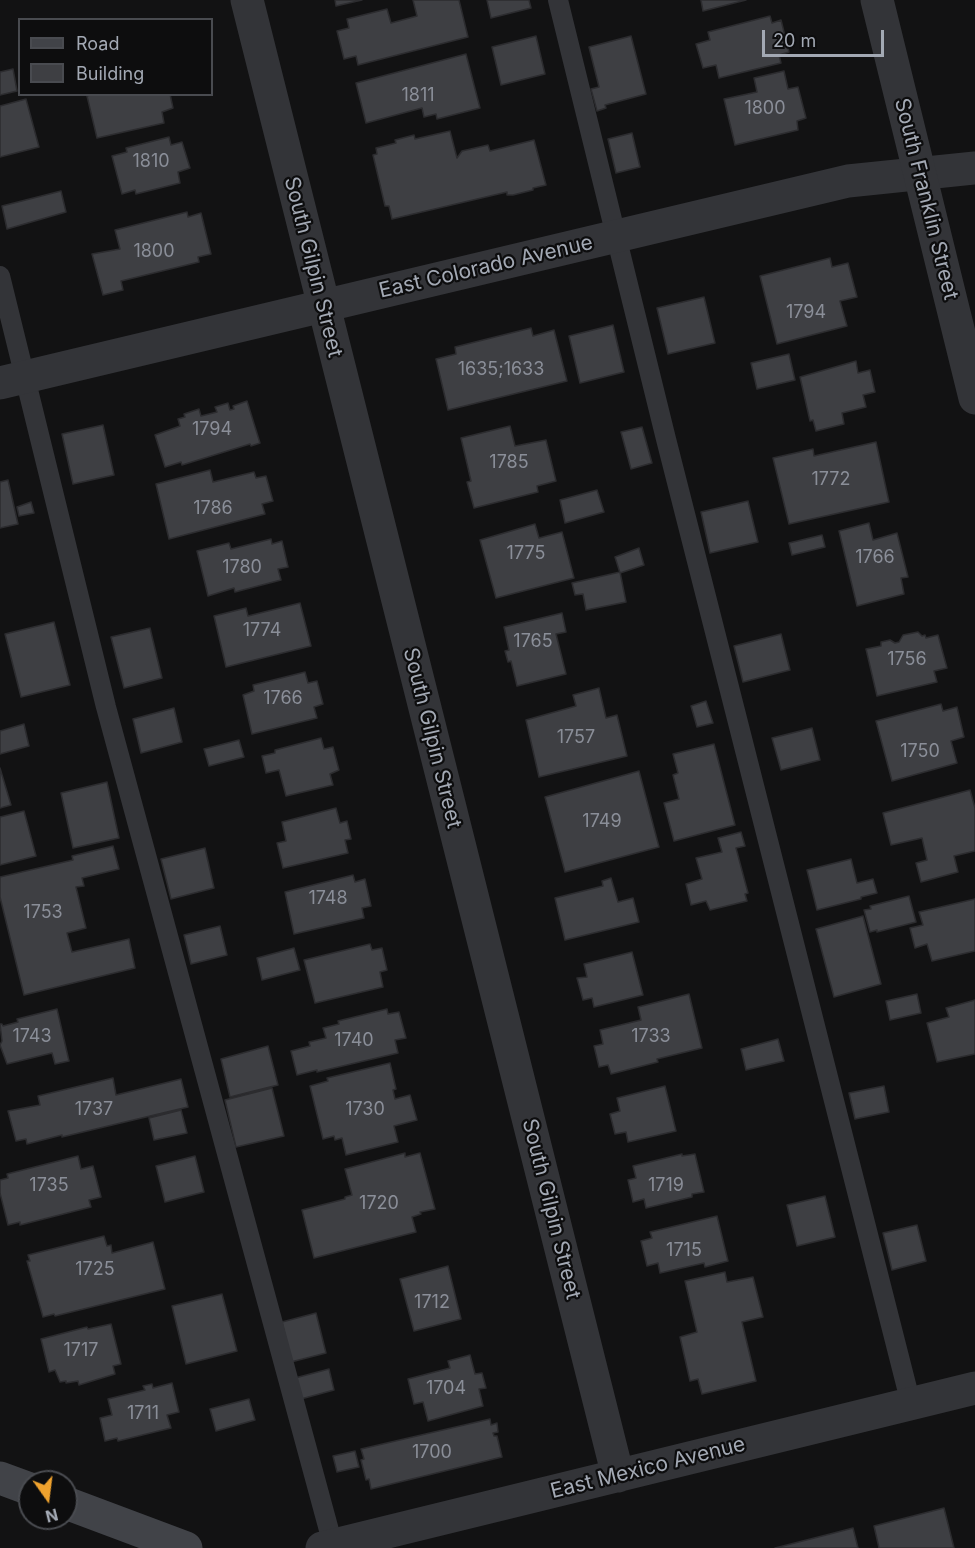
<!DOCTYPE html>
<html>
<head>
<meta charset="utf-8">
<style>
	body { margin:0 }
	#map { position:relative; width:975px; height:1548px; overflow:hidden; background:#121213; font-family:Inter,sans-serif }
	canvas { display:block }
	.legend { position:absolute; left:18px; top:18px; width:195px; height:78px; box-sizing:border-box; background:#0d0d0e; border:2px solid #494b50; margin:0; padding:8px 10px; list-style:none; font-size:18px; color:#a3a9b4 }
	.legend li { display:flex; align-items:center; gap:12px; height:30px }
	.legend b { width:30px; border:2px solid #494b50 }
	.north { position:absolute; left:18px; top:1470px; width:60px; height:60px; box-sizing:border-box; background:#0d0d0e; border:2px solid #494b50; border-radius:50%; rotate:166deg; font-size:16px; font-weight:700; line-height:24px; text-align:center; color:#a3a9b4 }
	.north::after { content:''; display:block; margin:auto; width:21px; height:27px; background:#efa22e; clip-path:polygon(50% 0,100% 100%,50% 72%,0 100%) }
	.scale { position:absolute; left:762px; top:30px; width:122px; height:27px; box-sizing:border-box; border:3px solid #a3a9b4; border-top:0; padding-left:8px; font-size:18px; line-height:21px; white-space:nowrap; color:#a3a9b4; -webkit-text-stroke:4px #0d0d0e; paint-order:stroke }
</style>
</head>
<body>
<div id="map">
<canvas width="975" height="1548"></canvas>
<ul class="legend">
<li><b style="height:8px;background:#414348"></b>Road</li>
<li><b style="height:16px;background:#3e3f43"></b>Building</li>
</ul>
<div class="north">N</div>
<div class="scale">20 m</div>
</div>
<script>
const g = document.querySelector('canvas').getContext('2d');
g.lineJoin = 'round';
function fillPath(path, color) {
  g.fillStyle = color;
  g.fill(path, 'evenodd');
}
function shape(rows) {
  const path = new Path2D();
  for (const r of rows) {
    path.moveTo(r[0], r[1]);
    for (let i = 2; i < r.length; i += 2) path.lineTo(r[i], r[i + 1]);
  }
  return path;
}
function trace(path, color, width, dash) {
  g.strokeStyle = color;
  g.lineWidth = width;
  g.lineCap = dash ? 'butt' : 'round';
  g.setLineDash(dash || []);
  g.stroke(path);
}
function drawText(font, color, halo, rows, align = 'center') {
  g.font = font + ' Inter,sans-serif';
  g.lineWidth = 4.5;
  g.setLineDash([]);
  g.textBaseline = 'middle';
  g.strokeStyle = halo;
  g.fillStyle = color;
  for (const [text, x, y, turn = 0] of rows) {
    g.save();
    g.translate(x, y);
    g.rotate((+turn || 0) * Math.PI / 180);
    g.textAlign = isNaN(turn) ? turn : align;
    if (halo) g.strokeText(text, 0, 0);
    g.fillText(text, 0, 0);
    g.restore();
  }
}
const building = shape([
	[335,0,362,0,336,6,335,0],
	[413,0,459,0,468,37,358,65,356,56,344,59,337,31,349,28,347,19,387,9,391,23,417,16,413,0],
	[487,0,529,0,531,8,491,18,487,0],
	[701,0,746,0,703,11,701,0],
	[770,16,772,23,781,20,789,52,779,55,781,63,719,78,716,65,703,68,696,44,710,40,708,32,770,16],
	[536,36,545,74,501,85,492,47,536,36],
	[631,36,646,94,605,105,606,108,597,111,591,89,599,87,589,47,631,36],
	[466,54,480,108,437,119,436,114,424,117,422,108,366,123,356,83,466,54],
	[13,69,17,91,0,95,0,72,13,69],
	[784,71,788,89,798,87,806,118,797,121,798,130,735,145,724,99,757,92,754,78,784,71],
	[94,94,170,94,173,108,162,112,164,123,97,138,87,96,94,94],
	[26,99,39,147,0,157,0,106,26,99],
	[450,131,457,158,462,151,488,145,490,151,534,140,546,185,533,188,533,190,513,195,507,195,507,192,392,219,389,206,385,206,373,155,377,154,376,148,396,143,395,140,414,135,415,139,450,131],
	[632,133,640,167,616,173,608,139,632,133],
	[169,137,171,145,182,142,190,168,178,172,180,183,136,194,135,190,122,194,112,156,127,152,126,148,169,137],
	[61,191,66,212,7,229,2,206,61,191],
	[187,212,188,217,201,213,211,254,198,257,199,262,121,281,123,290,103,295,92,254,120,249,115,230,187,212],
	[830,258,832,267,848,263,857,297,840,301,847,326,777,344,760,276,830,258],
	[704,297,715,343,668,354,657,308,704,297],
	[613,325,624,372,580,383,569,336,613,325],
	[531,328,533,336,554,330,567,381,448,410,436,359,456,354,455,347,531,328],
	[789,354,795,380,757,389,751,363,789,354],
	[856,361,858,373,870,370,875,392,863,395,866,407,842,413,844,424,816,431,813,420,810,421,800,377,856,361],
	[247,401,260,443,251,446,250,444,182,465,181,462,165,467,155,435,180,426,178,419,185,417,184,414,199,409,201,416,217,412,215,407,228,403,230,410,234,409,233,406,247,401],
	[103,425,114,475,73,484,62,434,103,425],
	[510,426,515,446,546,440,556,481,537,486,538,492,474,508,467,482,471,481,461,438,510,426],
	[642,427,652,463,631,469,621,432,642,427],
	[876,442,889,502,789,524,773,458,813,449,814,456,876,442],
	[210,470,213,482,254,472,256,478,266,476,273,501,262,504,265,514,169,539,156,484,210,470],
	[8,480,18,524,0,528,0,482,8,480],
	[597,490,604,512,565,523,560,500,597,490],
	[748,501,758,542,710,553,701,512,748,501],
	[31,502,34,513,19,516,17,507,31,502],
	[869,523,873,540,897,533,908,577,901,578,904,594,857,606,839,531,869,523],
	[535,524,539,538,562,532,574,578,496,598,480,540,535,524],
	[822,535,825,547,792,555,789,543,822,535],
	[271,539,272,544,282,541,288,567,278,569,281,580,235,592,234,588,208,596,197,551,229,543,231,549,271,539],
	[639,548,644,565,620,573,615,557,639,548],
	[620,572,626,602,586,610,583,594,575,595,572,583,620,572],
	[300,603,311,646,226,667,214,616,246,608,248,616,300,603],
	[562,613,566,632,556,634,566,674,517,686,511,661,508,662,505,651,509,650,504,627,562,613],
	[54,622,70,685,21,697,5,634,54,622],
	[150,628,162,678,124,688,111,637,150,628],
	[918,632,922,636,925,635,926,638,938,635,947,668,934,671,937,682,877,696,866,649,881,646,881,642,890,640,895,643,899,642,903,635,918,632],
	[781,634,790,670,743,682,734,646,781,634],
	[305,672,308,683,317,681,323,704,314,707,317,718,252,734,243,695,254,691,253,685,305,672],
	[599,688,606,718,617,715,627,756,539,777,526,720,576,706,573,695,599,688],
	[706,701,713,723,697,727,691,706,706,701],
	[941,704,943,711,957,707,964,737,951,741,957,763,892,781,876,721,941,704],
	[174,708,182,742,141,753,133,719,174,708],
	[24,724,29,746,0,754,0,731,24,724],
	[812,728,820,760,781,770,772,738,812,728],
	[321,738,324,749,333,747,339,770,330,774,333,785,286,796,279,770,266,773,262,756,275,753,275,750,321,738],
	[239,740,244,757,209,766,204,749,239,740],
	[714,744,735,825,674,841,664,803,679,799,673,775,678,773,673,754,714,744],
	[0,768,11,805,0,808,0,768],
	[639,771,659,847,565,872,545,797,639,771],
	[107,782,119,838,73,848,61,793,107,782],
	[970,790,975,808,975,851,954,856,958,872,921,882,916,863,927,860,922,838,891,845,883,813,970,790],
	[336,808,340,823,347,821,351,839,345,840,348,853,283,868,277,843,286,841,282,822,336,808],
	[24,811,36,856,0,865,0,817,24,811],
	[741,832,745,846,736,848,748,893,745,894,747,901,710,910,706,901,691,905,686,884,702,879,696,858,722,852,718,838,741,832],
	[113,846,119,869,82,878,84,886,76,887,86,928,67,933,72,952,129,939,135,968,24,995,0,897,0,877,73,860,72,856,113,846],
	[205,848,214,888,171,899,161,859,205,848],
	[851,859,857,883,873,879,877,893,861,897,861,899,817,910,807,870,851,859],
	[353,875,355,882,365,879,371,906,362,908,364,918,294,934,285,892,353,875],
	[611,878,618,902,633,898,639,922,565,940,555,898,603,886,602,881,611,878],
	[909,896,916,922,877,932,877,930,870,932,864,910,871,909,870,906,909,896],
	[975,899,975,951,932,961,927,944,915,948,910,928,923,925,919,912,975,899],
	[863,916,881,984,834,997,816,929,863,916],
	[220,926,227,955,191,964,184,935,220,926],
	[370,944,372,950,382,948,387,970,380,972,383,987,315,1003,304,960,370,944],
	[294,948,300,970,262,980,257,958,294,948],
	[632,952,643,995,594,1007,592,998,583,1000,577,978,587,977,584,964,632,952],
	[689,994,702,1048,657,1059,658,1062,611,1074,608,1065,599,1067,594,1046,603,1044,600,1030,641,1020,638,1007,689,994],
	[917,994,921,1013,890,1020,886,1001,917,994],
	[975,1000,975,1054,937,1062,927,1023,949,1017,946,1008,975,1000],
	[57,1009,69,1061,55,1064,52,1053,7,1064,0,1045,2,1041,0,1024,2,1024,3,1026,18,1022,17,1019,57,1009],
	[387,1009,388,1014,399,1012,406,1038,395,1040,398,1053,317,1072,317,1070,297,1075,291,1051,310,1046,309,1042,326,1038,323,1028,339,1024,338,1021,387,1009],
	[778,1039,784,1061,746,1070,741,1049,778,1039],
	[268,1046,278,1085,230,1097,221,1059,268,1046],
	[390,1063,396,1089,393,1090,395,1099,410,1095,417,1120,394,1126,398,1142,346,1155,342,1138,335,1140,334,1136,323,1139,310,1086,328,1081,327,1078,390,1063],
	[113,1078,116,1095,181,1079,188,1107,62,1137,62,1135,27,1144,26,1139,16,1141,8,1111,40,1105,38,1096,113,1078],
	[665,1086,676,1131,628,1142,626,1132,615,1134,610,1114,620,1111,617,1098,665,1086],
	[884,1086,889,1112,855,1119,849,1093,884,1086],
	[272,1088,284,1136,236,1147,225,1100,272,1088],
	[181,1110,187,1133,154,1140,149,1118,181,1110],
	[405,1153,405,1157,420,1153,435,1209,420,1212,421,1214,412,1217,416,1232,314,1258,302,1210,345,1199,345,1197,352,1195,345,1169,405,1153],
	[682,1154,682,1156,695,1154,704,1192,692,1194,692,1197,646,1208,644,1199,633,1202,628,1180,636,1178,633,1166,682,1154],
	[78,1156,81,1169,93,1166,101,1197,89,1200,91,1207,20,1225,20,1222,8,1225,0,1193,0,1180,8,1178,7,1174,78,1156],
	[195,1156,204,1192,165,1202,156,1166,195,1156],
	[825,1196,835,1237,797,1246,787,1205,825,1196],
	[717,1216,728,1261,705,1267,704,1263,660,1273,658,1263,647,1266,641,1241,652,1238,650,1232,717,1216],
	[917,1225,926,1261,892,1270,883,1233,917,1225],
	[104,1236,107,1246,111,1245,112,1253,153,1242,165,1289,55,1316,54,1314,43,1317,27,1261,30,1261,28,1255,104,1236],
	[448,1266,461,1319,414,1331,400,1279,448,1266],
	[725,1272,727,1282,753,1277,763,1317,742,1322,756,1381,702,1394,698,1379,690,1381,680,1337,697,1332,685,1281,725,1272],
	[222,1294,237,1351,186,1364,172,1306,222,1294],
	[316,1313,326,1353,291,1362,282,1322,316,1313],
	[111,1324,121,1364,113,1366,115,1374,79,1385,78,1381,66,1383,66,1381,60,1382,55,1370,49,1372,41,1339,87,1327,88,1329,111,1324],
	[470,1355,475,1374,482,1373,486,1388,479,1389,483,1406,428,1421,423,1402,414,1404,408,1379,450,1368,448,1361,470,1355],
	[329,1369,334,1390,301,1399,295,1378,329,1369],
	[172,1383,179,1412,167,1415,171,1428,118,1441,117,1438,105,1441,100,1418,112,1415,108,1399,145,1390,143,1386,152,1384,153,1388,172,1383],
	[249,1399,255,1420,216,1431,210,1409,249,1399],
	[490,1419,491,1425,497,1423,498,1432,493,1433,494,1436,497,1436,502,1457,371,1489,369,1479,366,1480,361,1460,364,1459,361,1449,490,1419],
	[355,1451,359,1467,337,1472,333,1456,355,1451],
	[944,1508,954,1548,879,1548,874,1526,944,1508],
	[853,1528,858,1548,775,1548,830,1534,853,1528]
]);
fillPath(building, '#3e3f43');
trace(building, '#2c2c2f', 1.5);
trace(shape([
	[558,0,666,439,911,1404],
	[0,276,106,707,333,1545]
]), '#333438', 20);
trace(shape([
	[247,0,618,1476],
	[0,383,848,181,975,168],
	[322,1548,975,1388]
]), '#333438', 33);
trace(shape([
	[877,0,975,398]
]), '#333438', 33);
trace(shape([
	[0,1478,30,1489],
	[66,1503,186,1548]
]), '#414348', 33);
drawText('18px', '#8a8e98', null, [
	["1811",418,96],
	["1800",765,109],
	["1810",151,162],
	["1800",154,252],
	["1794",806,313],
	["1635;1633",501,370],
	["1794",212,430],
	["1785",509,463],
	["1772",831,480],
	["1786",213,509],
	["1775",526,554],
	["1766",875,558],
	["1780",242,568],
	["1774",262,631],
	["1765",533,642],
	["1756",907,660],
	["1766",283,699],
	["1757",576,738],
	["1750",920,752],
	["1749",602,822],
	["1748",328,899],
	["1753",43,913],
	["1743",32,1037],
	["1733",651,1037],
	["1740",354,1041],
	["1737",94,1110],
	["1730",365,1110],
	["1735",49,1186],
	["1719",666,1186],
	["1720",379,1204],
	["1715",684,1251],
	["1725",95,1270],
	["1712",432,1303],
	["1717",81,1351],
	["1704",446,1389],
	["1711",143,1414],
	["1700",432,1453]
]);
drawText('21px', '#a3a9b4', '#0d0d0e', [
	["South Franklin Street",926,199,76],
	["South Gilpin Street",313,267,76],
	["East Colorado Avenue",486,267,-13],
	["South Gilpin Street",432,738,76],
	["South Gilpin Street",551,1209,76],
	["East Mexico Avenue",648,1468,-14]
]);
</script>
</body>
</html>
